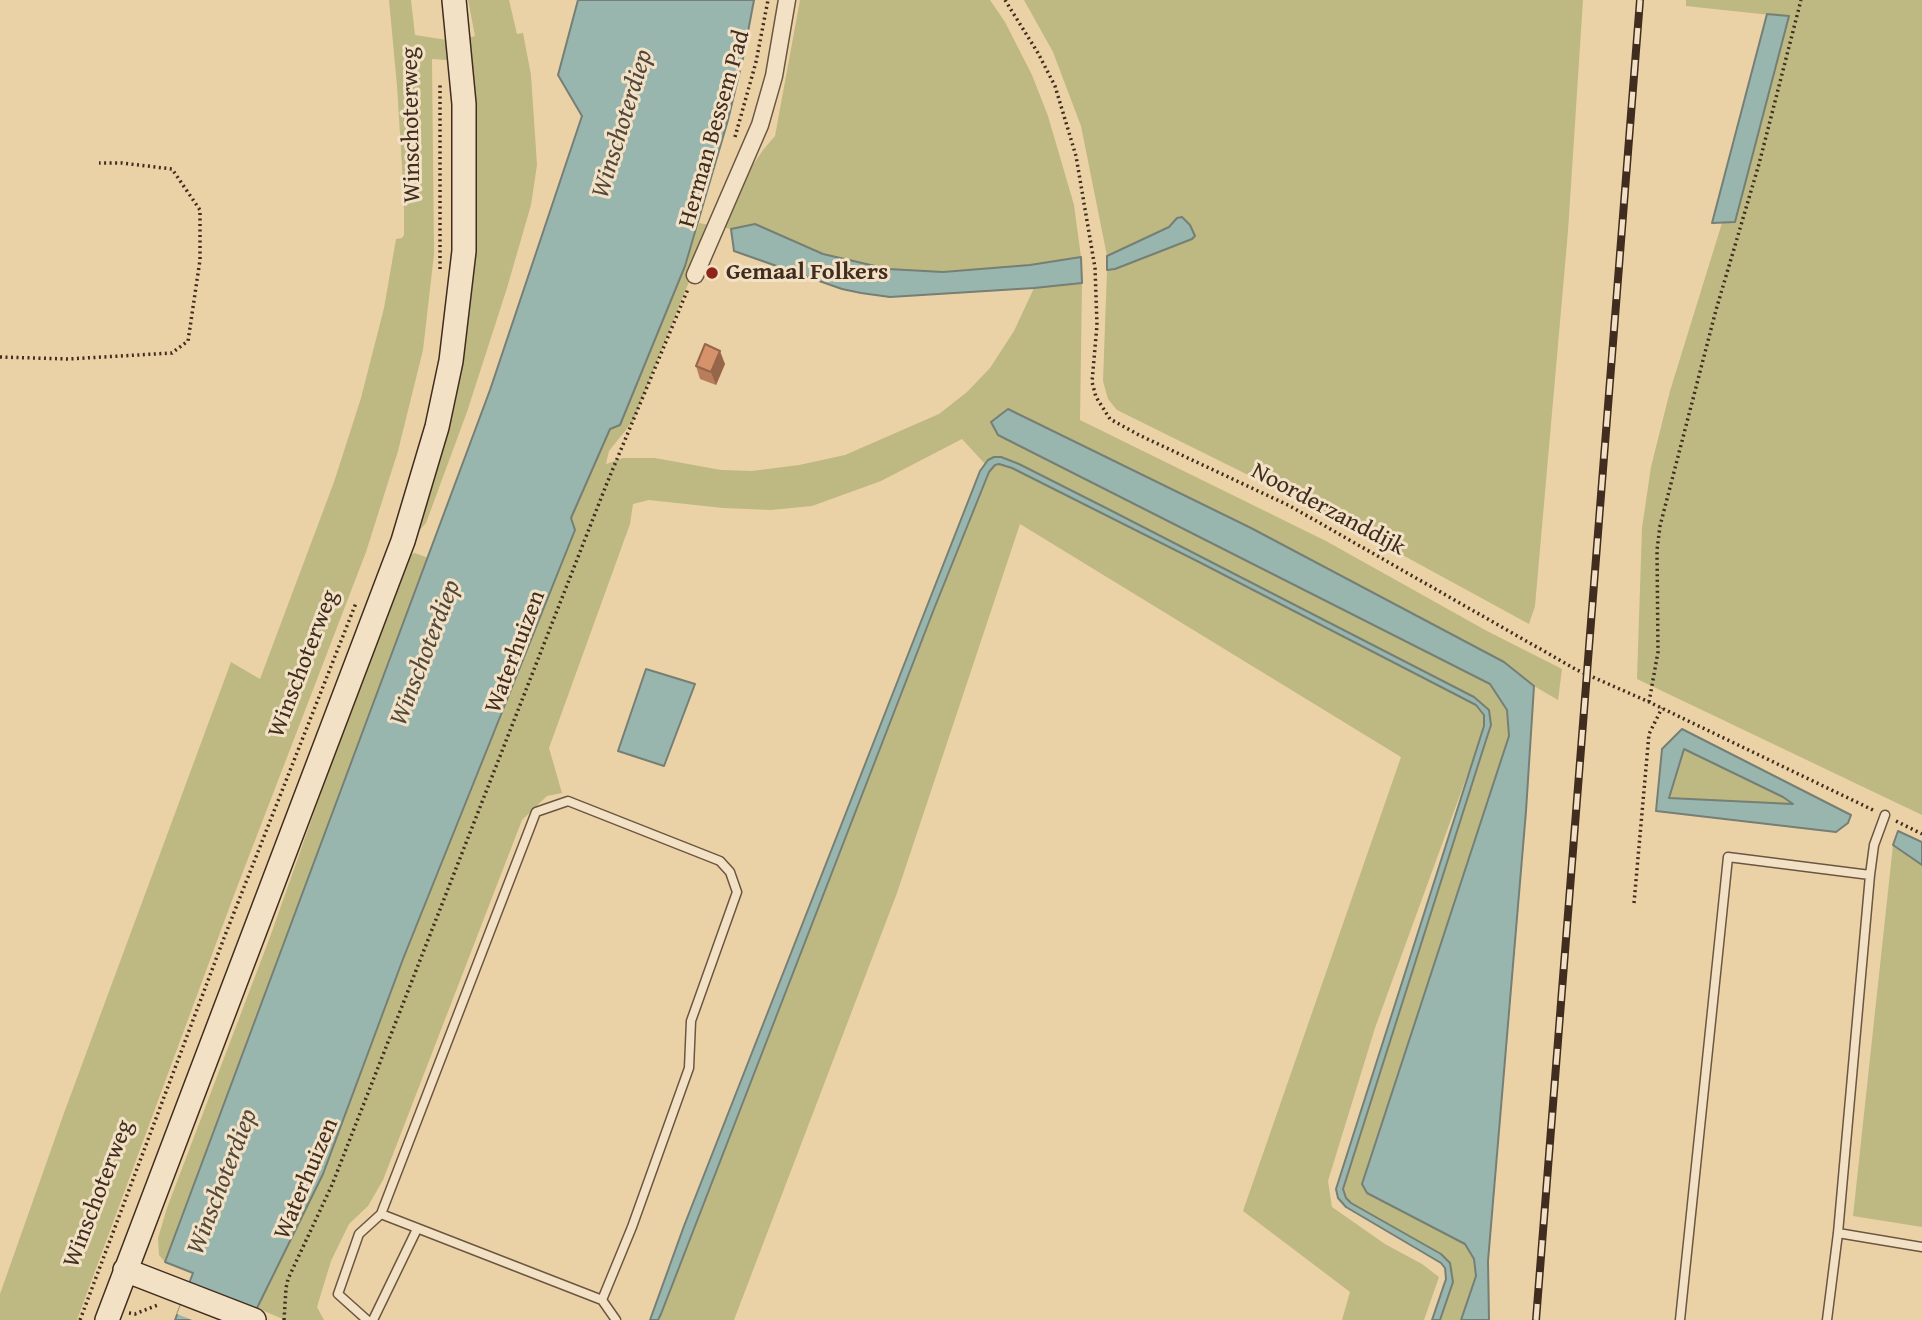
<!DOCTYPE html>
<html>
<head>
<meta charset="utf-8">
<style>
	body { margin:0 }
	canvas { display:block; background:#ebd1a6 }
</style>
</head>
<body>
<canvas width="1922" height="1320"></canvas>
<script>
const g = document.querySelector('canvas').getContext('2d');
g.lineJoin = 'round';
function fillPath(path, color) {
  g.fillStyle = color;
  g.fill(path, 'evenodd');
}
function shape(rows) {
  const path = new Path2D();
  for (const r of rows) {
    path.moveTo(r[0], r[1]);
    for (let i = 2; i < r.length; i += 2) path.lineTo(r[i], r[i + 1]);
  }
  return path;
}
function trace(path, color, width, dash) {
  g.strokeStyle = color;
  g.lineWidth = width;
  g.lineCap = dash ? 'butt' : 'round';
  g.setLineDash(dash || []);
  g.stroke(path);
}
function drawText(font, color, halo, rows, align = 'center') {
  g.font = font + ' "Gentium Book Plus",serif';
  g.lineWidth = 6;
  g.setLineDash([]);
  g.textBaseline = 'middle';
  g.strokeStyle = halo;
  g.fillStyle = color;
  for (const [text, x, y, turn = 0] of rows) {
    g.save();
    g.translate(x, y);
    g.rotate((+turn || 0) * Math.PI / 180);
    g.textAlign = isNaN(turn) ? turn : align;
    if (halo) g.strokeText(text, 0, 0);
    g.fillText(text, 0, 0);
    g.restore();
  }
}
fillPath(shape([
	[389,0,411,0,415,35,447,40,447,60,432,59,434,254,423,350,398,451,366,552,234,895,77,1320,0,1320,0,1294,64,1113,231,662,260,679,334,482,361,398,384,308,396,239,402,238,404,235,404,199,397,86],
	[468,0,509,0,517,34,523,33,531,75,537,165,531,205,507,288,467,412,426,523,418,532,415,531,443,439,468,38,475,36],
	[800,0,990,0,1005,22,1032,75,1048,116,1074,205,1081,257,1030,265,943,272,912,271,888,269,823,254,755,224,731,229,721,227,743,180,763,150,775,136],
	[1024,0,1583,0,1568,231,1535,606,1529,624,1331,516,1117,410,1108,399,1103,381,1107,270,1115,269,1191,239,1184,218,1182,217,1177,218,1169,227,1107,256,1081,126,1053,52],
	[1686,0,1922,0,1922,815,1637,679,1642,528,1651,467,1670,391,1722,223,1735,222,1789,17,1686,6],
	[699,223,710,225,688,284,633,421,609,451,606,464,623,458,655,458,721,470,752,471,799,465,845,455,939,414,967,392,990,368,1014,331,1034,288,1082,283,1080,420,1326,541,1487,631,1562,669,1558,700,1534,686,1504,662,1251,528,1009,409,991,422,999,435,1490,684,1507,710,1509,736,1362,1184,1367,1193,1465,1244,1474,1259,1476,1276,1461,1320,1440,1320,1453,1282,1450,1263,1441,1254,1351,1203,1346,1198,1343,1189,1487,737,1491,718,1489,710,1474,697,1019,464,1000,457,988,460,985,464,962,439,881,481,812,506,771,510,723,508,649,500,633,504,630,524,549,748,562,793,547,796,522,820,383,1180,368,1206,349,1224,331,1261,317,1307,324,1320,285,1320,257,1308,323,1174,403,959,575,530,571,518,610,429,620,424,685,266],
	[999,464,1012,468,1199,562,1476,705,1484,715,1484,726,1476,751,1375,1028,1328,1181,1332,1207,1385,1244,1422,1264,1439,1277,1424,1320,1342,1320,1350,1292,1243,1211,1401,757,1020,524,897,893,734,1320,658,1320,985,480,991,468],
	[415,553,428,558,378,696,165,1262,159,1255,158,1238,167,1208,270,937,357,691,409,555],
	[1683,749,1783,797,1795,805,1669,798],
	[1893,845,1913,858,1922,856,1922,1227,1853,1216]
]), '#beb982');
const water = shape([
	[578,0,754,0,743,58,728,120,685,266,620,425,610,429,571,518,575,530,403,959,323,1174,257,1308,253,1320,175,1320,193,1273,165,1262,490,390,582,116,558,75,578,0],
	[1767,14,1789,16,1735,222,1712,223,1767,14],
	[1182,217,1190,225,1195,236,1192,239,1115,269,1107,270,1107,256,1169,227,1177,218,1182,217],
	[755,224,823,254,888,269,943,272,1030,265,1081,257,1082,283,1034,288,890,297,861,293,842,289,734,251,731,229,755,224],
	[1008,409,1251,528,1504,662,1534,686,1526,811,1488,1261,1489,1320,1461,1320,1476,1276,1474,1259,1465,1244,1367,1193,1362,1184,1509,736,1507,710,1490,684,998,435,991,422,1008,409],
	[994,457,1001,457,1019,464,1110,510,1474,697,1489,710,1491,725,1487,737,1343,1189,1346,1198,1351,1203,1441,1254,1450,1263,1453,1282,1440,1320,1432,1320,1446,1279,1445,1268,1441,1263,1346,1207,1338,1198,1336,1189,1484,726,1484,715,1476,705,1199,562,1012,468,999,464,995,465,989,472,934,609,661,1314,658,1320,650,1320,684,1226,980,471,988,460,994,457],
	[646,669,695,684,664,766,618,751,646,669],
	[1682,729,1851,815,1848,823,1836,832,1656,811,1662,749,1682,729],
	[1684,749,1783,797,1793,804,1669,798,1684,749],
	[1898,831,1922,842,1922,865,1893,845,1898,831]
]);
fillPath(water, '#99b6ae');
trace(water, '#757f75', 2);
fillPath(shape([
	[189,1283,260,1310,257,1320,192,1320,177,1314]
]), '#ebd1a6');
const lane = shape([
	[381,1214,536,812,568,801,720,861,730,872,737,892,691,1021,689,1068,632,1227,602,1300],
	[1838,1233,1922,1247],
	[367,1320,338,1294,359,1234,381,1214,602,1300,616,1320],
	[373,1320,417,1229],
	[1680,1320,1728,857,1870,875],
	[1827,1320,1838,1233,1870,875,1874,845,1885,815]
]);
const street = shape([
	[695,275,760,125,774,76,787,0]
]);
const secondary = shape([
	[125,1270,254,1320],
	[107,1320,403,541,437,427,451,361,464,251,464,104,454,0]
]);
trace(lane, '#6b5642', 11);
trace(street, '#6b5642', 19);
trace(secondary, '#402d20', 26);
trace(shape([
	[1005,0,1038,53,1055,86,1076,156,1095,268,1097,325,1092,382,1096,397,1110,419,1139,435,1290,506,1577,670,1649,702,1873,810],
	[735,137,756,62,768,0],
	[440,269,440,84],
	[0,357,68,359,172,353,188,341,200,260,200,210,172,169,122,163,99,163],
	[1649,702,1658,652,1657,550,1660,526,1716,310,1759,164,1801,0],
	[1896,821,1922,834],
	[1634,903,1649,734,1662,708],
	[129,1313,135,1314,158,1305],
	[80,1320,224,938,356,603],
	[284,1320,286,1288,288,1279,332,1185,607,483,688,289]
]), '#402d20', 3.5, [2, 3.5]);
trace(lane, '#f2e1c5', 8);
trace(street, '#f2e1c5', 16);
trace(secondary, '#f2e1c5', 23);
const rail = shape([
	[1536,1320,1640,0]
]);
trace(rail, '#402d20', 8);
trace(rail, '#f2e1c5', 5, [16]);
fillPath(shape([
	[725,364,716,385,700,379,696,366]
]), '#b87e5c');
fillPath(shape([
	[720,351,725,364,716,385,711,372]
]), '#96664b');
const building = shape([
	[705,344,720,351,711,372,696,366,705,344]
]);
fillPath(building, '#d6926b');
trace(building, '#96664b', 2);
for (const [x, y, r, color] of [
	[712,273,7,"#8f2418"]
]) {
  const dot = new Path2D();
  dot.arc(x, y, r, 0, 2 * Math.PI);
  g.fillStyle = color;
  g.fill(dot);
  trace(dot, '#f2e1c5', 2.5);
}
drawText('24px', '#402d20', '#f2e1c5', [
	["Winschoterweg",412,125,-91],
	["Herman Bessem Pad",715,129,-74],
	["Noorderzanddijk",1328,510,28],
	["Waterhuizen",516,652,-69],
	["Winschoterweg",304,664,-69],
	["Waterhuizen",307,1179,-67],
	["Winschoterweg",99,1194,-69]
]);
drawText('bold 24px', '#402d20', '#f2e1c5', [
	["Gemaal Folkers",726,273]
], 'left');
drawText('italic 26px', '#52483c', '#f2e1c5', [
	["Winschoterdiep",623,124,-73],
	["Winschoterdiep",426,653,-69],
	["Winschoterdiep",223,1182,-69]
]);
</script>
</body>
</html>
